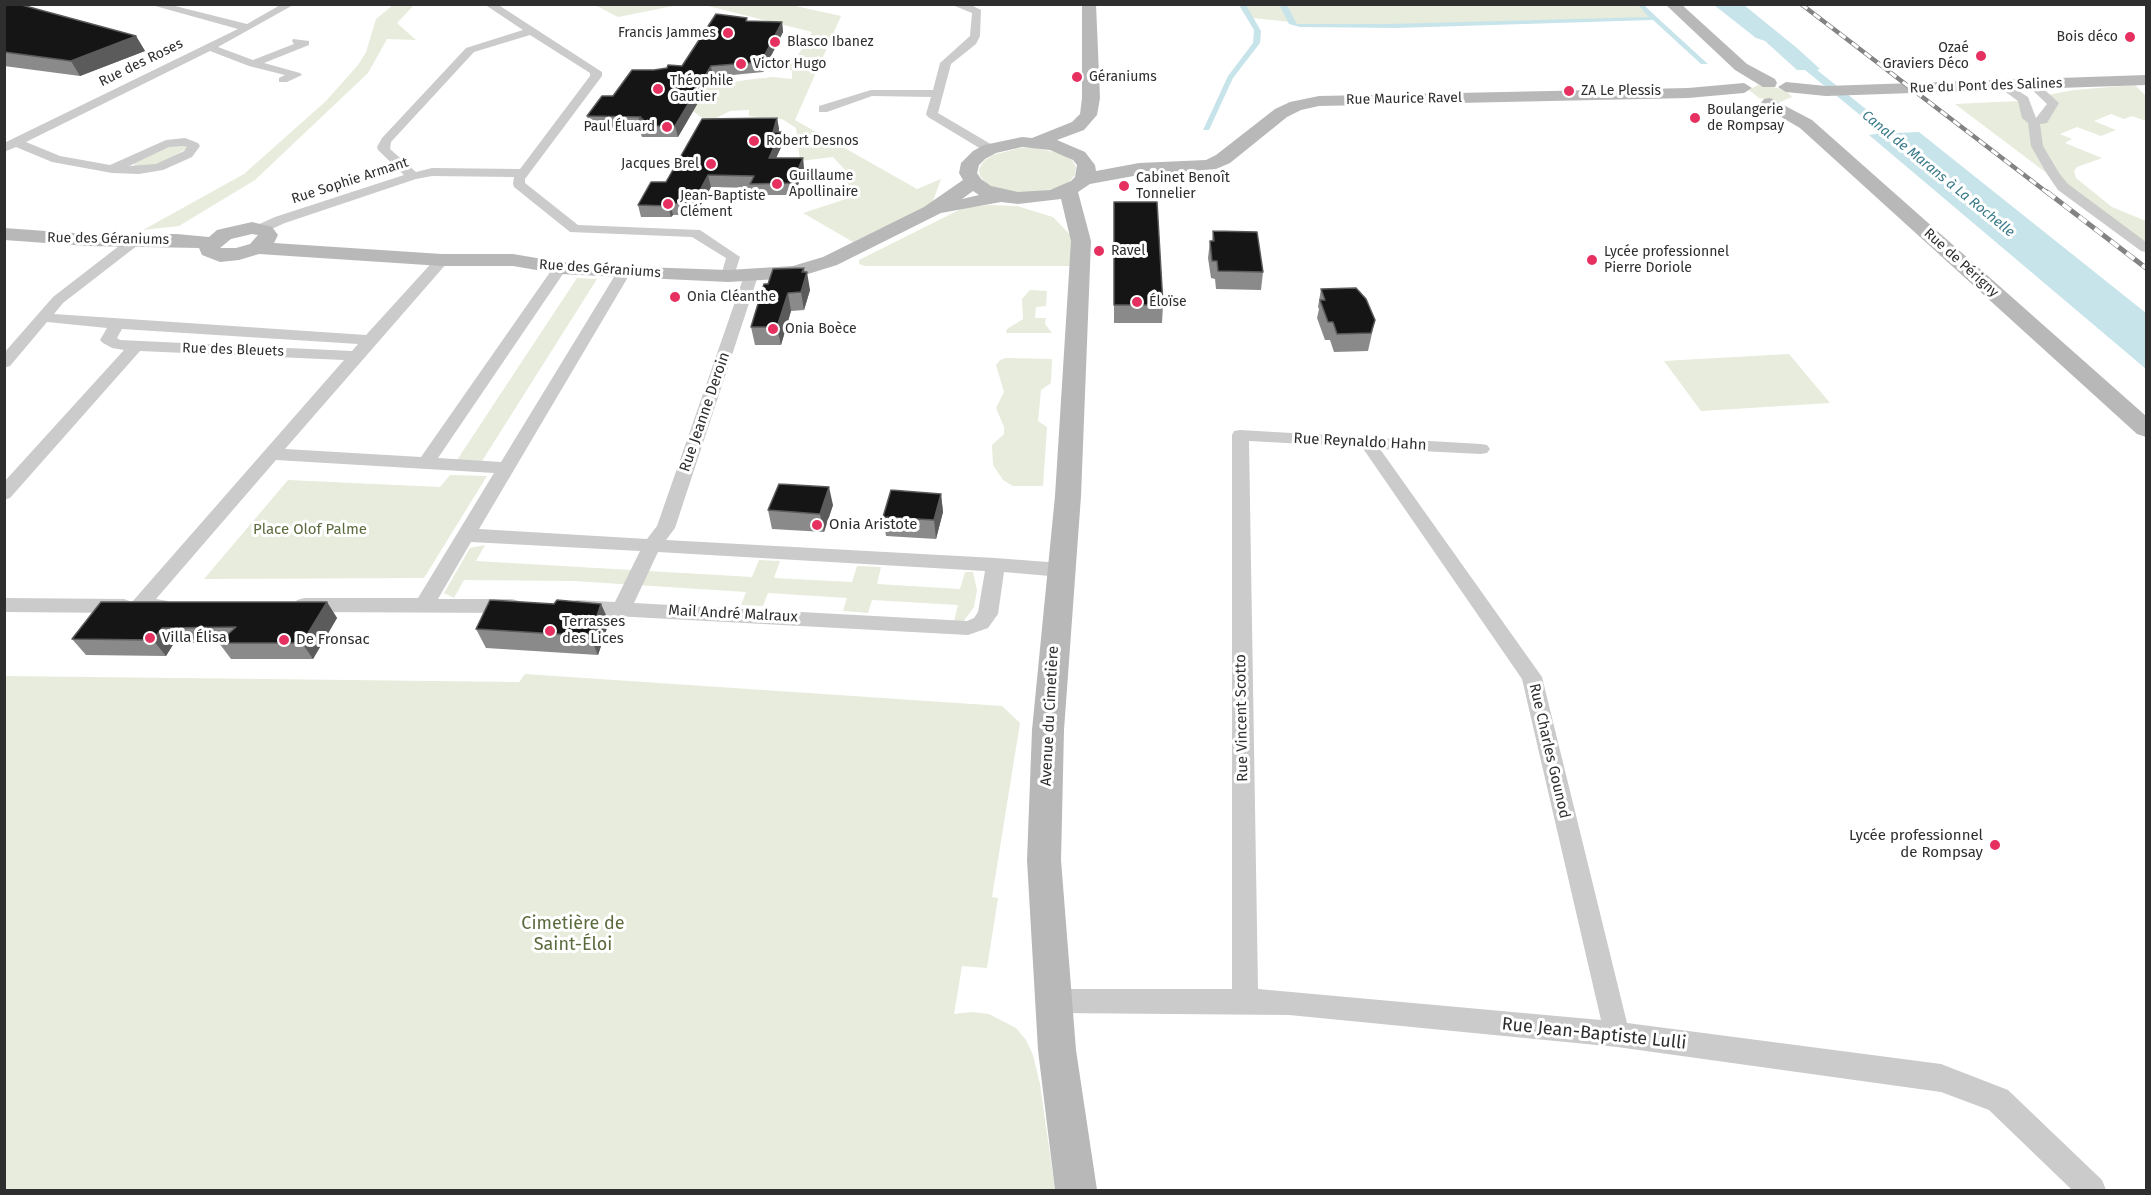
<!DOCTYPE html>
<html>
<head>
<meta charset="utf-8">
<style>
	body { margin:0 }
	#map { position:relative; width:2151px; height:1195px; overflow:hidden; background:#fff; font-family:"Fira Sans",sans-serif }
	canvas { display:block }
	.frame { position:absolute; inset:0; border:6px solid #2e2e2e; pointer-events:none }
</style>
</head>
<body>
<div id="map">
<canvas width="2151" height="1195"></canvas>
<div class="frame"></div>
</div>
<script>
const g = document.querySelector('canvas').getContext('2d');
g.lineJoin = 'round';
function fillPath(path, color) {
  g.fillStyle = color;
  g.fill(path, 'evenodd');
}
function shape(rows) {
  const path = new Path2D();
  for (const r of rows) {
    path.moveTo(r[0], r[1]);
    for (let i = 2; i < r.length; i += 2) path.lineTo(r[i], r[i + 1]);
  }
  return path;
}
function trace(path, color, width, dash) {
  g.strokeStyle = color;
  g.lineWidth = width;
  g.lineCap = dash ? 'butt' : 'round';
  g.setLineDash(dash || []);
  g.stroke(path);
}
function drawText(font, color, halo, rows, align = 'center') {
  g.font = font + ' "Fira Sans",sans-serif';
  g.lineWidth = 6;
  g.setLineDash([]);
  g.textBaseline = 'middle';
  g.strokeStyle = halo;
  g.fillStyle = color;
  for (const [text, x, y, turn = 0] of rows) {
    g.save();
    g.translate(x, y);
    g.rotate((+turn || 0) * Math.PI / 180);
    g.textAlign = isNaN(turn) ? turn : align;
    if (halo) g.strokeText(text, 0, 0);
    g.fillText(text, 0, 0);
    g.restore();
  }
}
fillPath(shape([
	[1638,4,1654,18,1389,26,1300,25,1291,22,1252,18,1243,5],
	[393,5,414,5,397,23,416,40,387,39,368,73,255,180,179,226,143,230,244,174,326,101,358,65,366,52,376,19],
	[595,5,678,5,618,17],
	[704,5,791,5,841,16,795,120,917,189,941,179,932,204,853,242,803,213,849,198,847,172,833,157,800,161,796,128,782,119,749,116,749,110,730,111,708,122,680,102,687,90,746,80,773,77,792,79,792,70,774,70,782,60,797,57,812,32],
	[1758,85,1784,89,1792,97,1780,102,1759,98,1749,90],
	[2135,85,2146,96,2146,121,2132,116,2124,119,2111,114,2094,121,2116,130,2101,136,2077,127,2060,134,2072,139,2065,143,2102,158,2077,167,2074,171,2076,178,2112,207,2146,221,2146,248,1955,104,2019,101,2035,122,2053,103,2047,95,2074,90],
	[174,144,187,147,186,149,156,165,135,166,134,163],
	[1020,148,1036,148,1063,154,1072,160,1076,167,1075,175,1069,182,1058,188,1027,194,997,189,986,183,980,176,979,169,984,161,993,155],
	[989,205,1017,206,1053,217,1076,241,1075,266,865,266,859,264,859,260,963,208],
	[577,278,597,279,482,461,457,460],
	[1030,290,1047,291,1046,306,1036,307,1035,318,1046,318,1045,324,1052,333,1006,333,1007,329,1023,319,1022,299],
	[1789,354,1830,403,1701,411,1664,361],
	[1006,358,1052,359,1051,383,1041,390,1038,421,1047,427,1043,486,1013,486,1003,480,993,465,992,445,1004,434,1004,427,996,408,1004,392,996,365,1000,360],
	[450,475,487,476,424,578,204,579,288,480,440,487],
	[485,545,476,561,752,577,759,560,780,561,774,578,852,582,857,566,881,567,877,584,960,589,965,572,973,572,977,590,974,607,963,622,954,621,958,605,872,600,868,613,843,611,847,598,768,593,763,606,741,605,746,592,574,581,464,580,454,598,444,593,470,548],
	[525,674,1002,706,1020,723,992,897,998,898,987,968,962,966,954,1014,971,1012,989,1014,1016,1028,1026,1040,1033,1055,1040,1084,1055,1190,5,1190,5,676,519,682]
]), '#e7ecdc');
fillPath(shape([
	[1239,5,1246,5,1261,31,1260,43,1233,78,1209,130,1203,130,1228,76,1253,43,1254,30],
	[1272,5,1287,5,1297,24,1389,24,1649,17,1643,11,1650,11,1708,64,1701,64,1653,20,1395,28,1300,27,1289,24,1280,6],
	[1714,5,1744,5,1797,48,1820,69,1817,70,1896,133,1919,132,2146,313,2146,369,1869,135,1882,133,1805,70,1797,70,1765,41,1756,38]
]), '#c8e4eb');
trace(shape([
	[1640,4,1653,17]
]), '#c8e4eb', 4.5);
fillPath(shape([
	[148,4,167,4,247,24,282,4,295,4,218,47,253,60,294,44,292,41,293,39,309,41,309,45,264,63,300,73,302,75,287,82,279,82,279,78,285,75,249,66,210,51,26,142,60,156,110,165,166,140,185,138,198,143,200,146,192,157,163,170,139,174,112,173,52,162,16,147,4,152,4,143,238,29,148,4],
	[183,146,187,147,184,151,156,164,129,166,169,147,183,146],
	[484,4,497,4,602,72,602,76,525,179,525,183,578,225,700,230,740,257,733,279,728,280,721,276,726,258,692,237,570,232,514,187,513,184,514,177,432,176,416,179,285,223,265,232,255,232,253,229,255,226,275,217,404,175,378,150,377,147,382,138,466,48,523,30,484,4],
	[530,35,590,73,590,76,520,169,432,168,416,172,390,149,391,142,474,52,530,35],
	[950,4,969,4,981,10,980,36,976,44,951,64,938,113,994,146,996,149,994,152,986,152,928,117,926,114,931,97,872,96,827,112,819,112,819,106,871,90,933,90,940,63,970,36,972,13,950,4],
	[2032,81,2036,82,2059,103,2047,123,2040,124,2043,146,2059,173,2068,184,2146,242,2146,252,2141,251,2058,190,2047,174,2031,146,2028,123,2022,118,2018,101,1996,85,2002,82,2006,83,2028,97,2036,118,2047,104,2026,84,2032,81],
	[133,238,140,242,138,245,63,303,54,314,366,335,437,257,447,257,449,260,447,263,285,449,421,457,555,265,565,265,567,268,438,458,501,462,617,272,619,269,629,269,631,272,479,529,647,539,657,526,744,276,751,272,756,273,758,276,675,528,666,540,995,558,1061,563,1068,565,1071,570,1068,575,1061,577,1004,572,998,614,988,628,968,635,577,614,570,612,567,607,570,602,577,600,615,602,640,551,471,542,438,599,512,599,519,601,522,606,519,611,512,613,304,612,297,610,294,605,297,600,304,598,418,598,494,473,276,460,156,599,168,601,171,606,168,611,161,613,139,613,132,610,124,613,4,612,4,598,124,599,132,602,344,360,140,351,10,498,4,500,4,482,124,350,112,348,103,343,100,340,107,328,47,322,10,366,4,368,4,353,53,297,128,239,133,238],
	[122,329,358,344,352,351,120,340,117,338,122,329],
	[658,552,985,571,978,612,974,618,967,621,634,603,658,552],
	[1240,430,1481,444,1487,445,1490,449,1487,453,1481,454,1380,449,1542,677,1627,1023,1941,1064,2008,1090,2102,1180,2106,1190,2072,1190,1989,1110,1941,1092,1617,1047,1289,1015,1055,1013,1046,1010,1042,1001,1046,992,1055,989,1232,989,1232,435,1234,431,1240,430],
	[1249,441,1362,447,1522,679,1601,1020,1258,989,1249,441]
]), '#cbcbcb');
fillPath(shape([
	[1082,4,1096,4,1100,98,1097,115,1084,130,1057,140,1085,152,1095,165,1096,171,1139,163,1206,160,1216,155,1275,109,1290,102,1319,96,1688,88,1744,83,1752,88,1744,93,1688,98,1319,106,1301,110,1287,117,1230,163,1216,169,1139,175,1090,184,1078,192,1091,241,1081,496,1064,730,1061,860,1076,1050,1097,1190,1055,1190,1038,1050,1027,860,1032,730,1055,496,1071,241,1061,199,1018,204,1001,202,941,213,837,265,795,278,728,282,560,274,513,266,442,266,259,254,239,260,220,262,202,255,199,248,88,246,4,240,4,228,88,234,177,234,209,237,217,230,252,222,272,227,278,235,274,243,442,254,513,254,560,262,614,266,728,270,793,266,823,257,924,207,963,180,959,173,961,163,973,151,984,145,1022,137,1032,138,1072,122,1080,114,1082,98,1082,4],
	[1022,147,1050,150,1073,160,1077,165,1075,177,1071,181,1050,190,1018,192,991,186,981,179,977,173,979,165,985,159,996,153,1022,147],
	[973,191,979,195,962,199,973,191],
	[252,234,258,235,250,244,236,248,220,248,231,239,252,234],
	[1665,4,1681,4,1747,64,1775,79,1777,83,1775,87,1763,87,1735,70,1665,4],
	[2146,75,2146,85,1826,96,1786,92,1778,87,1786,82,1826,86,2146,75],
	[1770,98,1812,120,2146,416,2146,437,2137,434,1800,128,1764,107,1761,103,1764,99,1770,98]
]), '#b8b8b8');
const railFar1 = shape([
	[1801,4,2049,194]
]);
const rail = shape([
	[2047,192,2146,268]
]);
trace(railFar1, '#838383', 4.5);
trace(rail, '#838383', 5);
trace(railFar1, '#fff', 3, [8]);
trace(rail, '#fff', 4, [10]);
fillPath(shape([
	[4,4,136,36,145,51,80,76,4,66],
	[747,21,782,22,783,32,763,72,713,77,678,137,642,137,639,128,590,127,587,116,613,96,654,70,682,66],
	[777,118,779,129,779,132,783,143,776,158,803,158,804,170,794,195,752,195,751,188,711,187,695,215,673,215,671,217,641,217,638,205],
	[1114,202,1163,305,1162,323,1114,323],
	[1213,231,1263,272,1261,290,1216,289,1215,279,1211,278,1208,258,1210,241,1212,241],
	[804,272,810,290,804,310,791,311,781,345,755,345,751,327],
	[1321,289,1375,320,1368,351,1334,352,1330,340,1325,340,1317,318,1319,309,1318,307],
	[941,494,943,512,936,539,886,536,883,517],
	[833,505,824,532,772,529,768,510],
	[327,602,337,618,313,659,231,659,219,643,174,643,166,656,86,655,72,639],
	[554,604,601,604,609,622,598,655,486,648,476,629]
]), '#8a8a8a');
fillPath(shape([
	[782,22,783,32,763,72,761,62],
	[136,36,145,51,80,76,71,61],
	[711,66,713,77,678,137,675,126],
	[777,118,779,129,775,143,773,132],
	[781,132,783,143,771,169,769,158],
	[803,158,804,170,794,195,792,183],
	[708,175,711,187,695,215,693,204],
	[670,203,673,215,671,217,668,206],
	[804,268,805,278,807,272,810,290,804,310,801,292,802,272],
	[788,293,791,311,781,345,777,327],
	[829,487,833,505,824,532,820,514],
	[941,494,943,512,936,539,934,520],
	[327,602,337,618,313,659,302,643],
	[601,604,609,622,598,655,590,636],
	[162,628,174,643,166,656,153,640]
]), '#5b5b5b');
const building = shape([
	[4,4,18,4,136,36,71,61,4,52,4,4],
	[716,14,747,18,746,21,782,22,761,62,711,66,675,126,639,126,643,119,639,119,641,117,587,116,602,96,613,96,632,70,654,70,667,68,668,65,682,66,716,14],
	[777,118,773,132,781,132,769,158,803,158,792,183,750,184,754,176,708,175,693,204,670,203,668,206,638,205,651,182,666,182,702,119,777,118],
	[1114,202,1157,202,1163,305,1114,305,1114,202],
	[1213,231,1257,232,1263,272,1218,271,1217,261,1212,261,1210,241,1214,241,1213,231],
	[804,268,802,272,807,272,801,292,788,293,777,327,751,327,764,284,768,284,773,269,804,268],
	[1356,288,1366,299,1375,320,1371,333,1337,334,1333,322,1328,322,1320,300,1325,300,1321,289,1356,288],
	[779,484,829,487,820,514,768,510,779,484],
	[891,490,941,494,934,520,883,517,891,490],
	[490,600,554,604,557,600,601,604,590,636,476,629,490,600],
	[101,602,327,602,302,643,218,643,236,627,162,628,153,640,72,639,101,602]
]);
fillPath(building, '#151515');
trace(building, '#5b5b5b', 1.5);
for (const [x, y, r, color] of [
	[728,33,6,"#e53060"],
	[2130,37,6,"#e53060"],
	[775,42,6,"#e53060"],
	[1981,56,6,"#e53060"],
	[741,64,6,"#e53060"],
	[1077,77,6,"#e53060"],
	[658,89,6,"#e53060"],
	[1569,91,6,"#e53060"],
	[1695,118,6,"#e53060"],
	[667,127,6,"#e53060"],
	[754,141,6,"#e53060"],
	[711,164,6,"#e53060"],
	[777,184,6,"#e53060"],
	[1124,186,6,"#e53060"],
	[668,204,6,"#e53060"],
	[1099,251,6,"#e53060"],
	[1592,260,6,"#e53060"],
	[675,297,6,"#e53060"],
	[1137,302,6,"#e53060"],
	[773,329,6,"#e53060"],
	[817,525,6,"#e53060"],
	[550,631,6,"#e53060"],
	[150,638,6,"#e53060"],
	[284,640,6,"#e53060"],
	[1995,845,6,"#e53060"]
]) {
  const dot = new Path2D();
  dot.arc(x, y, r, 0, 2 * Math.PI);
  g.fillStyle = color;
  g.fill(dot);
  trace(dot, '#fff', 2);
}
drawText('14px', '#2e2e2e', '#fff', [
	["Francis Jammes",716,33,"right"],
	["Bois déco",2118,37,"right"],
	["Blasco Ibanez",787,42],
	["Ozaé",1969,48,"right"],
	["Graviers Déco",1969,64,"right"],
	["Victor Hugo",753,64],
	["Géraniums",1089,77],
	["Théophile",670,81],
	["Gautier",670,97],
	["ZA Le Plessis",1581,91],
	["Boulangerie",1707,110],
	["de Rompsay",1707,126],
	["Paul Éluard",655,127,"right"],
	["Robert Desnos",766,141],
	["Jacques Brel",699,164,"right"],
	["Guillaume",789,176],
	["Apollinaire",789,192],
	["Cabinet Benoît",1136,178],
	["Tonnelier",1136,194],
	["Jean-Baptiste",680,196],
	["Clément",680,212],
	["Ravel",1111,251],
	["Lycée professionnel",1604,252],
	["Pierre Doriole",1604,268],
	["Onia Cléanthe",687,297],
	["Éloïse",1149,302],
	["Onia Boèce",785,329]
], 'left');
drawText('14px', '#2e2e2e', '#fff', [
	["Rue des Roses",141,63,-26],
	["Rue du Pont des Salines",1986,86,-2],
	["Rue Maurice Ravel",1404,99,-1],
	["Rue Sophie Armant",350,181,-18],
	["Rue des Géraniums",108,239,1],
	["Rue de Périgny",1961,263,42],
	["Rue des Géraniums",600,269,4],
	["Rue des Bleuets",233,350,2]
]);
drawText('italic 14px', '#3a7a8a', '#fff', [
	["Canal de Marans à La Rochelle",1938,174,39]
]);
drawText('15px', '#2e2e2e', '#fff', [
	["Rue Jeanne Deroin",705,412,-71],
	["Rue Reynaldo Hahn",1360,442,3],
	["Mail André Malraux",733,614,3],
	["Avenue du Cimetière",1050,716,-87],
	["Rue Vincent Scotto",1242,718,-91],
	["Rue Charles Gounod",1549,751,77]
]);
drawText('15px', '#2e2e2e', '#fff', [
	["Onia Aristote",829,525],
	["Terrasses",562,622],
	["des Lices",562,639],
	["Villa Élisa",162,638],
	["De Fronsac",296,640],
	["Lycée professionnel",1983,836,"right"],
	["de Rompsay",1983,853,"right"]
], 'left');
drawText('15px', '#5a6a3c', '#fff', [
	["Place Olof Palme",310,530]
]);
drawText('18px', '#5a6a3c', '#fff', [
	["Cimetière de",573,924],
	["Saint-Éloi",573,945]
]);
drawText('18px', '#2e2e2e', '#fff', [
	["Rue Jean-Baptiste Lulli",1594,1034,6]
]);
</script>
</body>
</html>
